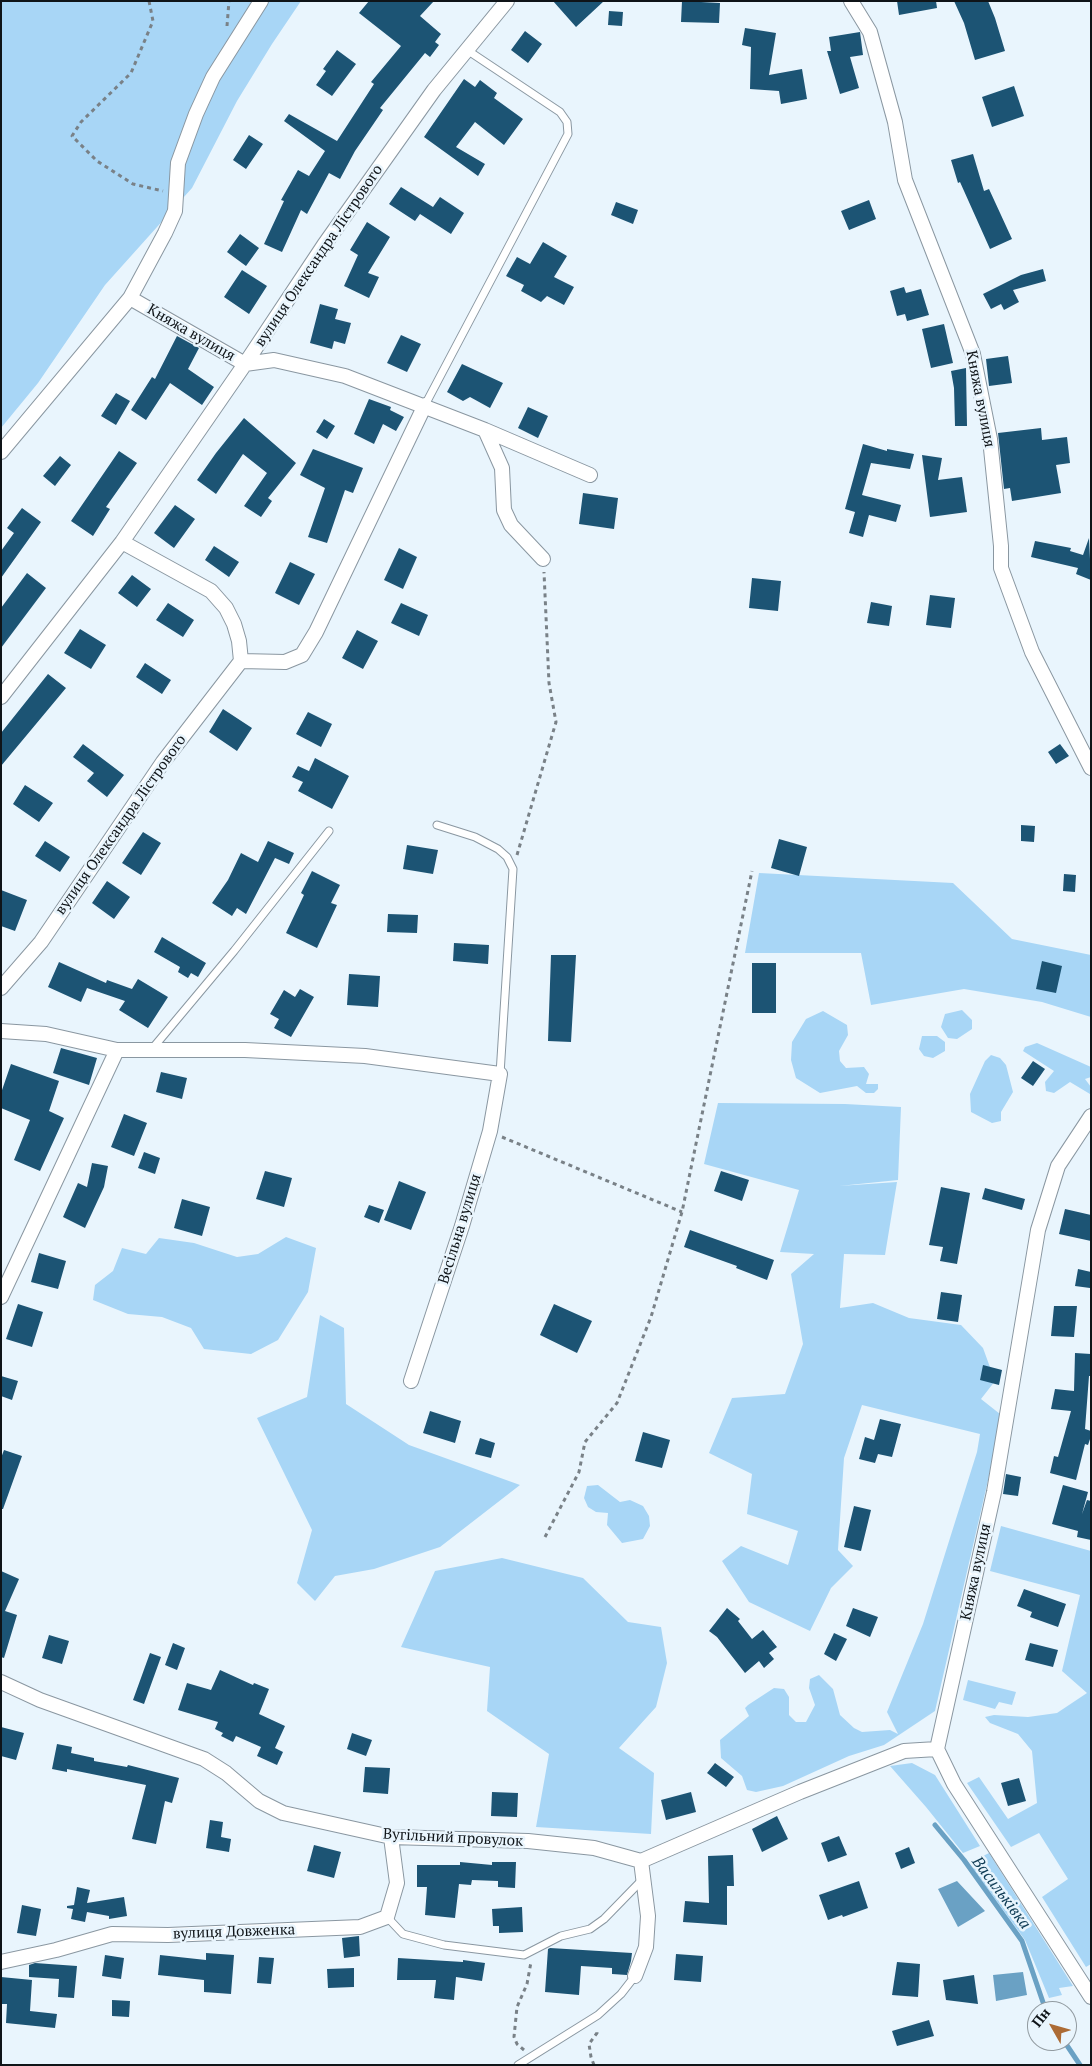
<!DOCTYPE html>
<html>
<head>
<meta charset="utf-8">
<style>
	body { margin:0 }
	#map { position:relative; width:1092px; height:2066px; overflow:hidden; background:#e9f5fd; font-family:"PT Serif",serif }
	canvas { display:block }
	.frame { position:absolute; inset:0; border:2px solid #0f1418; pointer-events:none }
	.north { position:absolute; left:1027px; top:2001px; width:50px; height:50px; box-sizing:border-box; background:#e9f5fd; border:1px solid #929ba1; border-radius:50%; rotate:308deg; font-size:14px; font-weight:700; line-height:20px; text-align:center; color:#0f1418 }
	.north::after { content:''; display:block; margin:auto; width:18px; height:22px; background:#ac6b35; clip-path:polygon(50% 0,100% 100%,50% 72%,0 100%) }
</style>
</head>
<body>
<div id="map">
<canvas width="1092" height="2066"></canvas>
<div class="frame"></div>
<div class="north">Пн</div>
</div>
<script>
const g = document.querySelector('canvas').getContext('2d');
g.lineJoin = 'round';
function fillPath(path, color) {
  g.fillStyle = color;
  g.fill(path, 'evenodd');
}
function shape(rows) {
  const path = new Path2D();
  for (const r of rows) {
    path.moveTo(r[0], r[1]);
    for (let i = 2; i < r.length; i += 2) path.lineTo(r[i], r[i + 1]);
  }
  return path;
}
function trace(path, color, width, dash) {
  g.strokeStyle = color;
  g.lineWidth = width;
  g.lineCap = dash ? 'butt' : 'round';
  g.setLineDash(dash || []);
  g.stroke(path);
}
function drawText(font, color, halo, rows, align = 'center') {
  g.font = font + ' "PT Serif",serif';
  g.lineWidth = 5;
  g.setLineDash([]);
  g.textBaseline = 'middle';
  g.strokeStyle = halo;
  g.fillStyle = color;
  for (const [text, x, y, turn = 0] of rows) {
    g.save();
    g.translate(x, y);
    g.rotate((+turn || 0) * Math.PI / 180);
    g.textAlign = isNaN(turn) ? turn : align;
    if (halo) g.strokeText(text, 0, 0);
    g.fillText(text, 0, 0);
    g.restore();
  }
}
fillPath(shape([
	[1,1,301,1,272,44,237,101,192,188,105,285,38,383,1,428],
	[759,873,953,883,1012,939,1091,955,1091,1017,1042,1002,964,989,871,1005,861,953,745,953],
	[962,1010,972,1020,972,1029,957,1039,948,1038,941,1027,945,1014],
	[823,1011,847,1025,848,1035,839,1051,840,1061,846,1068,864,1067,869,1074,866,1084,878,1084,878,1089,874,1093,866,1093,857,1086,820,1093,796,1078,791,1060,792,1042,806,1019],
	[922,1036,937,1036,945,1042,945,1051,933,1058,924,1056,919,1049],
	[1037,1043,1091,1067,1091,1077,1085,1079,1091,1087,1090,1094,1070,1082,1054,1093,1046,1091,1045,1082,1054,1071,1023,1051,1025,1047],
	[991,1055,1000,1058,1006,1065,1013,1092,1001,1112,1001,1121,992,1123,971,1112,970,1094,985,1061],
	[718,1103,845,1104,901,1107,898,1180,839,1186,897,1182,885,1255,844,1254,840,1308,873,1303,909,1318,961,1325,983,1348,995,1381,981,1399,1000,1414,997,1441,935,1711,884,1745,849,1756,783,1786,756,1792,747,1790,742,1776,721,1758,720,1740,749,1716,745,1708,748,1705,774,1688,784,1689,789,1697,789,1715,796,1722,806,1722,815,1705,809,1688,810,1679,819,1675,833,1689,840,1715,854,1728,862,1732,890,1730,898,1734,887,1712,923,1624,977,1452,980,1434,862,1405,844,1458,838,1550,853,1566,831,1588,810,1631,749,1602,722,1561,741,1546,788,1565,798,1531,747,1514,752,1474,709,1453,732,1398,785,1394,803,1344,791,1274,814,1254,780,1252,799,1190,704,1164],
	[286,1237,316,1248,308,1292,278,1340,251,1354,204,1349,191,1328,162,1317,128,1314,93,1300,95,1285,113,1271,122,1248,146,1254,159,1238,194,1243,237,1257,258,1254],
	[320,1315,344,1328,346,1404,409,1445,520,1485,440,1547,374,1569,335,1576,315,1601,297,1583,312,1530,257,1418,307,1397],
	[598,1485,620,1502,630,1500,643,1506,649,1516,650,1526,643,1539,622,1543,607,1525,608,1513,596,1512,588,1507,584,1498,587,1486],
	[1001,1526,1091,1551,1091,1964,1086,1967,1042,1897,1068,1879,1039,1833,1011,1847,967,1783,979,1777,1008,1819,1037,1803,1032,1751,1018,1734,990,1723,985,1717,994,1715,1028,1717,1057,1713,1087,1693,1062,1671,1080,1595,990,1571],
	[502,1558,583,1578,628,1622,661,1627,667,1663,656,1707,619,1748,654,1773,651,1834,536,1827,549,1754,487,1711,490,1667,401,1647,435,1571],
	[968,1680,1016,1692,1012,1705,999,1702,995,1709,963,1700],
	[912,1763,935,1775,980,1846,963,1853,926,1807,890,1766],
	[989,1853,1073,1986,1059,1988,1062,1995,1049,1998,1025,1940,969,1863]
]), '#a8d6f6');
fillPath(shape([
	[957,1881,985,1911,958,1927,938,1889],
	[1023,1972,1027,1995,996,2001,993,1975]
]), '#6aa1c4');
trace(shape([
	[935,1825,964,1860,1022,1941,1046,2011],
	[1064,2041,1080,2065]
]), '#6aa1c4', 5);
fillPath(shape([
	[369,1,434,1,420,16,441,34,435,42,439,45,430,57,425,53,380,108,383,110,355,151,340,179,329,173,307,214,301,210,282,252,264,244,284,201,281,200,298,170,309,176,325,151,284,121,289,114,337,141,374,84,371,82,401,46,359,13],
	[553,1,604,1,576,27],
	[682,1,720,3,719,23,681,22],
	[897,1,936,1,937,8,899,15],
	[954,1,988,1,995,18,1005,51,975,60,964,23],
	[609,11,623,12,622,26,608,25],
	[745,28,776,33,769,75,802,69,807,99,781,104,779,91,750,89,751,47,742,45],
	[525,31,542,44,528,63,511,50],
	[860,32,863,55,850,57,859,88,840,94,827,51,831,51,829,37],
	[337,50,356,64,332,96,316,85,326,71,323,69],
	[464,79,475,87,480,80,497,93,494,98,523,119,504,145,475,122,456,147,485,164,478,176,424,137],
	[1014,86,1024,116,992,127,982,97],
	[249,135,263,144,246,169,233,160],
	[973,154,984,191,989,189,1012,239,990,249,960,182,958,183,951,160],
	[401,187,433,207,440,197,464,213,451,234,420,214,415,221,389,204],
	[869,200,876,219,849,230,841,211],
	[616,202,638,210,633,224,611,215],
	[367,222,390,237,368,273,379,277,369,298,344,286,358,255,350,250],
	[240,234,259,248,246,266,227,252],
	[543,242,567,256,554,277,574,287,564,305,547,296,541,302,521,291,524,285,506,276,517,257,530,264],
	[1043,269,1046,281,1013,290,1019,302,1004,310,1001,304,991,309,983,294,1021,275],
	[242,270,267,286,249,314,224,297],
	[904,287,906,293,921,289,929,315,907,321,905,314,897,316,890,291],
	[320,304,338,309,335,319,351,323,345,344,334,341,332,349,310,343],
	[944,324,953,363,931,368,922,329],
	[401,335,421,344,407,372,387,363],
	[177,336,199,348,188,369,214,387,202,405,170,383,146,420,131,410,152,377,155,379],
	[1008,356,1012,383,989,386,986,359],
	[462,364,503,383,490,408,470,397,463,401,447,392],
	[966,368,967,426,955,426,954,388,951,371],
	[116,393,130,401,116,425,101,416],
	[369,399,391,407,390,410,404,417,396,431,383,424,374,444,354,434],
	[528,407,548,416,538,438,518,428],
	[244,418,296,463,268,498,272,501,261,517,244,506,267,473,243,454,216,494,197,480,216,453],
	[324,419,335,426,327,439,316,432],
	[1041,428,1042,440,1067,437,1070,463,1056,465,1061,493,1012,501,1010,488,1004,489,998,433],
	[863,444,887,451,887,449,914,454,910,469,871,463,862,495,901,505,896,522,869,515,863,537,849,533,855,512,845,509],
	[313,449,363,468,353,493,345,490,327,543,308,537,325,488,300,475],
	[119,451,137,463,106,507,110,509,93,536,71,521],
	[922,455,942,458,938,480,962,477,967,512,930,517],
	[60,456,71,465,55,486,43,476],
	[583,493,618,498,614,529,579,524],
	[175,505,195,519,174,548,154,533],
	[22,508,41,522,1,578,1,551,14,533,7,528],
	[1089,538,1091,580,1076,574,1078,568,1031,557,1035,541,1071,548,1070,551,1083,555],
	[214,546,239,562,229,577,205,560],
	[399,548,417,557,403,589,384,580],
	[290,562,315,574,299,605,275,593],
	[27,573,46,588,1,648,1,608],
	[132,575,151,589,137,607,118,593],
	[752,578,781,581,778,611,749,608],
	[930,595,955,598,951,628,926,625],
	[871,602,892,606,889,626,867,623],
	[168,603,194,620,183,637,156,620],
	[401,603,428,615,419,636,391,623],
	[80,629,106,645,91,669,64,653],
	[357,630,378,641,363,669,342,658],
	[145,663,171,680,162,694,136,677],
	[48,674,66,688,1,766,1,733],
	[223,709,252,728,237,751,209,732],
	[308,712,332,724,321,747,296,734],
	[83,744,124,775,107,797,87,781,94,773,73,757],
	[1060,744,1069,756,1056,764,1048,752],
	[315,758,349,776,332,809,298,791,303,782,292,777,298,766,309,771],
	[25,785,53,803,39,822,13,804],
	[1021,825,1035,826,1034,842,1021,841],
	[143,832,161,843,141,875,122,863],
	[779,839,807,847,799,876,771,868],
	[45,841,70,857,60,872,35,856],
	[268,841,294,853,289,864,275,858,246,914,237,908,232,916,212,903,228,880,241,853,258,862],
	[407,845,438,850,433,874,403,869],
	[312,871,340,885,331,903,337,905,317,948,286,933,304,895,301,893],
	[1064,874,1076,875,1075,892,1063,891],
	[107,881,130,897,114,919,92,903],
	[1,890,27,900,15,931,1,926],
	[388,914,418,915,417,933,387,932],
	[162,937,206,963,198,977,191,973,188,978,178,972,180,967,154,952],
	[454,943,489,945,488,964,453,961],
	[551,955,576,955,571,1042,548,1041],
	[1042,961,1062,966,1056,993,1036,989],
	[59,962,106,983,107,980,132,989,138,979,168,997,148,1028,119,1010,125,1001,87,988,81,1002,48,987],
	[752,963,776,963,776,1013,752,1013],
	[349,974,380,976,378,1007,347,1005],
	[300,989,314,997,291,1037,274,1028,279,1019,270,1014,284,990,295,997],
	[61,1048,97,1058,89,1085,53,1073],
	[1033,1061,1045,1069,1033,1086,1021,1078],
	[11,1064,59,1081,49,1111,64,1118,40,1171,14,1160,30,1120,1,1108,1,1093],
	[161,1072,187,1078,182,1099,156,1092],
	[124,1114,147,1123,134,1156,111,1147],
	[144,1152,160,1158,155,1174,138,1168],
	[92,1163,108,1166,104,1187,85,1228,63,1217,78,1183,87,1187],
	[265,1171,292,1178,284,1207,256,1199],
	[721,1171,749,1180,742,1201,714,1191],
	[399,1181,426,1192,411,1230,384,1220],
	[941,1187,970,1193,957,1264,940,1261,943,1247,929,1245],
	[985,1188,1025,1199,1022,1210,982,1199],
	[182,1199,210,1207,202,1236,174,1228],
	[369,1205,384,1210,379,1223,364,1217],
	[1065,1209,1091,1215,1091,1241,1059,1234],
	[690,1230,774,1260,767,1280,736,1268,737,1266,684,1247],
	[39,1253,66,1261,58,1289,31,1282],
	[1078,1269,1091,1272,1090,1288,1075,1286],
	[941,1292,962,1295,958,1322,937,1319],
	[18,1304,43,1312,32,1347,6,1339],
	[554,1304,592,1321,577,1353,540,1335],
	[1054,1306,1077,1306,1074,1337,1051,1336],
	[1075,1353,1091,1354,1091,1376,1089,1376,1085,1429,1091,1431,1091,1436,1088,1445,1085,1444,1076,1480,1050,1473,1054,1456,1058,1457,1071,1411,1051,1409,1055,1389,1074,1391],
	[983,1365,1002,1370,999,1385,980,1380],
	[1,1376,18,1381,12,1400,1,1396],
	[430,1411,461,1421,455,1443,423,1433],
	[880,1419,901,1424,892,1457,878,1454,875,1463,859,1459,865,1437,874,1440],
	[643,1432,670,1440,662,1468,635,1461],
	[480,1438,495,1443,491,1458,475,1454],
	[4,1450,22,1456,3,1509,1,1509,1,1458],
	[1006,1474,1021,1477,1018,1496,1003,1494],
	[1063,1485,1088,1492,1082,1514,1087,1500,1091,1501,1091,1540,1077,1537,1078,1531,1052,1524],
	[854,1506,871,1510,861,1551,844,1547],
	[1,1571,19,1579,5,1611,17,1615,4,1658,1,1657],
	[1024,1589,1066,1604,1058,1627,1030,1617,1032,1612,1017,1606],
	[727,1608,740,1619,738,1621,752,1639,763,1630,777,1647,769,1653,774,1659,764,1668,759,1661,745,1673,717,1637,709,1631],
	[853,1608,878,1617,870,1637,846,1626],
	[834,1633,847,1639,836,1661,824,1654],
	[49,1635,69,1641,62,1664,42,1658],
	[173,1643,185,1648,177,1670,165,1665],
	[1030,1643,1058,1650,1053,1667,1025,1660],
	[150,1653,161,1657,144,1704,133,1700],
	[220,1670,253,1685,254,1683,269,1689,259,1714,285,1726,275,1748,283,1752,277,1765,257,1756,261,1747,236,1736,233,1742,221,1736,223,1733,215,1729,218,1722,178,1710,187,1683,211,1690],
	[1,1727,24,1733,16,1760,1,1756],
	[352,1733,372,1740,366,1756,347,1749],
	[57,1744,72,1747,71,1753,94,1758,94,1761,127,1767,128,1765,179,1778,172,1803,165,1801,156,1844,132,1839,146,1785,67,1769,67,1772,52,1769],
	[715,1763,734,1777,726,1787,707,1773],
	[365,1767,390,1768,388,1794,363,1792],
	[1019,1778,1026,1801,1008,1806,1001,1783],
	[492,1792,518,1793,517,1817,491,1816],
	[691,1792,696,1812,666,1820,661,1800],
	[777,1816,788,1839,762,1852,752,1829],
	[210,1820,223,1822,221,1837,231,1839,229,1852,206,1848],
	[839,1836,847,1855,828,1862,821,1843],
	[314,1845,341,1852,334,1878,307,1871],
	[909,1847,915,1863,901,1869,895,1853],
	[733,1855,734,1886,727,1886,727,1925,683,1922,685,1901,709,1903,708,1856],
	[460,1862,492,1865,492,1862,516,1862,515,1888,498,1887,498,1881,472,1880,471,1885,459,1884,455,1918,425,1915,427,1887,417,1887,417,1865,460,1865],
	[859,1881,868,1908,843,1917,842,1915,828,1920,819,1895],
	[77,1887,90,1890,87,1903,124,1897,127,1916,109,1919,109,1916,87,1912,85,1922,71,1919,73,1909,67,1908,67,1906,74,1905],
	[22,1905,41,1909,36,1936,17,1933],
	[522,1907,523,1932,499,1933,499,1926,493,1926,492,1909],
	[359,1936,360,1956,344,1958,342,1938],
	[550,1948,632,1953,631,1961,627,1975,612,1974,612,1968,581,1966,579,1995,545,1992,548,1949],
	[206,1953,234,1955,231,1994,204,1992,204,1980,158,1975,160,1955,206,1960],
	[676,1954,703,1956,701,1982,674,1980],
	[105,1955,124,1958,121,1979,102,1976],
	[259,1957,274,1958,271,1984,257,1983],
	[398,1958,463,1962,463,1960,485,1963,482,1981,456,1977,454,2000,434,1998,436,1980,397,1980],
	[897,1962,920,1964,918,1997,892,1995],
	[35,1963,77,1966,74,1998,58,1997,59,1979,29,1977,29,1965],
	[354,1968,354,1987,328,1988,327,1969],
	[974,1975,978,2004,946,2000,943,1980],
	[1,1977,32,1980,30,2011,57,2014,55,2028,6,2023,7,2004,1,2004],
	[112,2000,130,2001,129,2017,112,2016],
	[929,2020,934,2036,897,2046,892,2031]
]), '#1c5474');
const lane = shape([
	[425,405,568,134,567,122,560,112,467,50],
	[437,825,475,837,498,849,507,857,513,869,500,1074],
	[152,1049,234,951,329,831],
	[387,1917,403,1934,444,1945,524,1955,561,1936,590,1929,604,1919,643,1879],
	[518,2065,598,2015,621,1994,635,1976]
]);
const street = shape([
	[261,1,213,77,196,114,178,163,175,211,165,233,130,298,245,364,274,360,345,376,485,430,590,475],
	[851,1,870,32,895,122,905,180,973,354,990,439,1001,546,1001,568,1032,652,1091,768],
	[485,430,502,468,504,510,511,525,543,559],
	[1,452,130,298],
	[122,542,211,591,226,608,234,624,239,641,241,661],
	[1,697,122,542,245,364,324,245,434,90,507,1],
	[1,988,41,942,163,762,241,661,285,662,302,655,316,632,425,405],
	[1,1031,46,1034,117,1050,245,1050,365,1056,500,1074,490,1131,462,1226,411,1381],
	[1091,1116,1058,1166,1038,1230,994,1492,937,1749,954,1784,1091,1997],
	[1,1297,117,1050],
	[1,1682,40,1700,204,1759,226,1773,259,1801,283,1813,391,1837,528,1841,594,1848,641,1861,648,1916,646,1947,635,1976],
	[641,1861,800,1792,904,1751,937,1749],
	[1,1962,56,1950,112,1934,168,1935,360,1927,387,1917,397,1883,391,1837]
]);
trace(lane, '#8a97a1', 9);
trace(street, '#8a97a1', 16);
trace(shape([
	[149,1,153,21,131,73,81,122,72,136,97,161,133,184,163,191],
	[227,26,229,1],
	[517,855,556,722,549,683,544,572],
	[502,1137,682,1212],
	[545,1537,579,1472,585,1442,617,1403,651,1317,682,1212,752,871],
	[524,2050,517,2044,514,2037,517,2007,527,1984,531,1962],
	[594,2065,591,2057,589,2044,597,2033,597,2029]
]), '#798187', 3, [4, 4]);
trace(lane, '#fff', 7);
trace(street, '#fff', 14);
drawText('15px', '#0f1418', '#e9f5fd', [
	["вулиця Олександра Лістрового",319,256,-56],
	["Княжа вулиця",191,333,30],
	["Княжа вулиця",980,399,79],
	["вулиця Олександра Лістрового",121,825,-55],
	["Весільна вулиця",460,1229,-73],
	["Княжа вулиця",976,1572,-78],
	["Вугільний провулок",453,1838,3],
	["вулиця Довженка",234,1932,-2]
]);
drawText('italic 16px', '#0e3b54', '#e9f5fd', [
	["Васильківка",1001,1893,53]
]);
</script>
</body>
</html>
